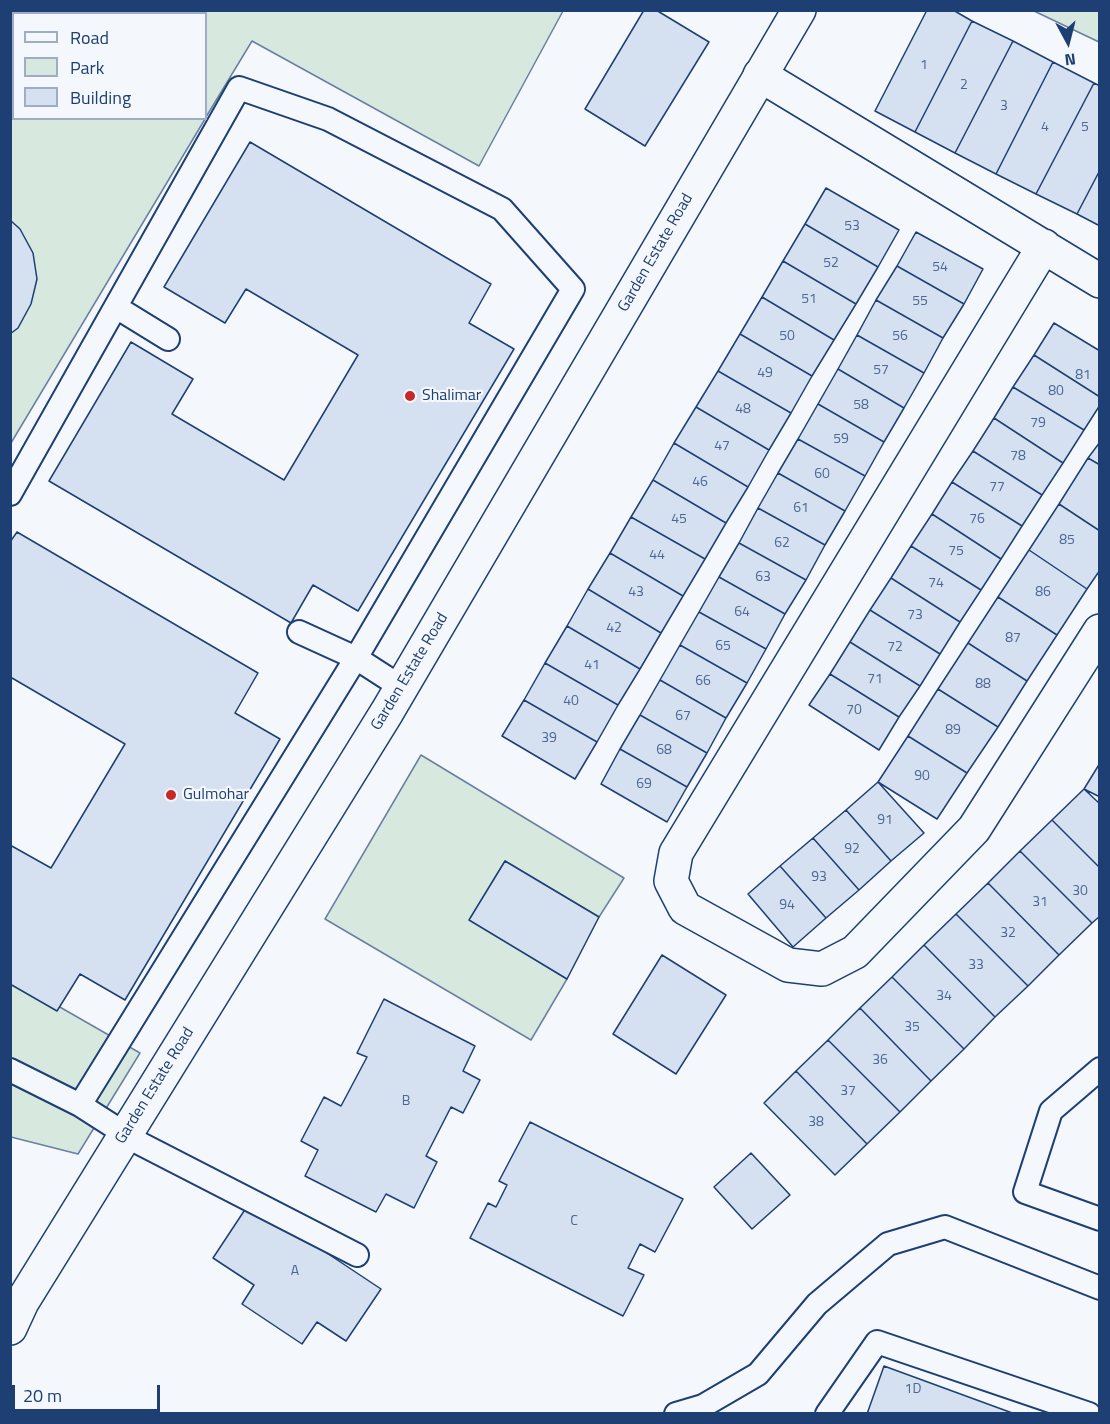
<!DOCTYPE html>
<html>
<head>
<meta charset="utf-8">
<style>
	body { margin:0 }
	#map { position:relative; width:1110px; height:1424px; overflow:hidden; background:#f4f7fb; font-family:"Titillium Web",sans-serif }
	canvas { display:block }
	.frame { position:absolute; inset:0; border:12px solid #1d3f73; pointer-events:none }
	.legend { position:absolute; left:12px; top:12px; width:195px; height:108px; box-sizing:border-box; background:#f4f7fb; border:2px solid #9eadc5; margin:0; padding:8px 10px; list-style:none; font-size:18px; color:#1d3f73 }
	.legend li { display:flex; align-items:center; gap:12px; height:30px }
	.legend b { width:30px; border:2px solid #9eadc5 }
	.north { position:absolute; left:1038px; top:12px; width:60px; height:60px; -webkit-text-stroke:4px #f4f7fb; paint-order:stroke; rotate:173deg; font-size:16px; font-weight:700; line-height:24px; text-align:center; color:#1d3f73 }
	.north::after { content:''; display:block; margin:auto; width:21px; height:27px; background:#1d3f73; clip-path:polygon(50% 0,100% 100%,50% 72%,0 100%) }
	.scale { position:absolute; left:12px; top:1385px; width:148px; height:27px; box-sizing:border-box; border:3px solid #1d3f73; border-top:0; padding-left:8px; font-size:18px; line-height:21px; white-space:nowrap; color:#1d3f73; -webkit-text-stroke:4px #f4f7fb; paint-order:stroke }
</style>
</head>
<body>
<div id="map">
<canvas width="1110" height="1424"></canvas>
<div class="frame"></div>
<ul class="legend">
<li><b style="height:8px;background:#f4f7fb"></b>Road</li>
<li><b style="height:16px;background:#d7e8df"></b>Park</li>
<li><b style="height:16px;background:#d5e0f0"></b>Building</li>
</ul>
<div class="north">N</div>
<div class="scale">20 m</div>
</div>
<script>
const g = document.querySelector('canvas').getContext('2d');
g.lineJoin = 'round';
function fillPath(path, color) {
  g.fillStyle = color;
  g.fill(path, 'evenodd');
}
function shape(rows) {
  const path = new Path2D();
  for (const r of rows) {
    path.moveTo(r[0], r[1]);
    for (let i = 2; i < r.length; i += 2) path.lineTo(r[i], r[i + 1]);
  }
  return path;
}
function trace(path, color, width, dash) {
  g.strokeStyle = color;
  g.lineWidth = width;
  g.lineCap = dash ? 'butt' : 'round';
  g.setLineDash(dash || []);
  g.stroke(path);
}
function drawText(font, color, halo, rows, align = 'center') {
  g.font = font + ' "Titillium Web",sans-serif';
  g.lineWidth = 4.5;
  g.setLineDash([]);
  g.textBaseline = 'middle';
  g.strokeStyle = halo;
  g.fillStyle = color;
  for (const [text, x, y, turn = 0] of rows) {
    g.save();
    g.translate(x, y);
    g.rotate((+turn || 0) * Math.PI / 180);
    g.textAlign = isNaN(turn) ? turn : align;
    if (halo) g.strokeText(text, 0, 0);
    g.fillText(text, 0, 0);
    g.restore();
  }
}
const green = shape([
	[11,11,563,11,479,166,252,41,206,117,206,14,14,14,14,118,205,119,11,443,11,11],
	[1034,11,1099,11,1099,42,1034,11],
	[421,755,624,878,599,917,505,861,470,919,567,979,531,1040,325,919,421,755],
	[11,979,140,1053,78,1154,11,1137,11,979]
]);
fillPath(green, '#d7e8df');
trace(green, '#687fa3', 1.5);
const building = shape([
	[644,10,656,10,709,42,645,146,585,109,644,10],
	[927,10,953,10,972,21,915,132,875,111,927,10],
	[972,21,1013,41,955,153,915,132,972,21],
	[1013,41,1053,62,996,174,955,153,1013,41],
	[1053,62,1094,83,1036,194,996,174,1053,62],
	[1094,83,1100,86,1100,170,1077,214,1036,194,1094,83],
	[250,142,491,284,469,323,514,349,358,611,313,585,291,623,49,481,131,342,193,379,172,414,284,480,358,355,246,289,225,323,164,287,250,142],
	[1100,170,1100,226,1077,214,1100,170],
	[826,188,899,230,878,267,805,224,826,188],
	[10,220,20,229,33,253,37,279,31,304,18,328,10,334,10,220],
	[805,224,878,267,856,304,783,261,805,224],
	[916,232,983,269,964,304,897,266,916,232],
	[783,261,856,304,834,340,762,297,783,261],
	[897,266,964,304,943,338,876,300,897,266],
	[762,297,834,340,812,376,740,334,762,297],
	[876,300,943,338,924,373,857,335,876,300],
	[1054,323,1100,351,1100,397,1034,355,1054,323],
	[740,334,812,376,791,413,718,371,740,334],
	[857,335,924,373,904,408,838,369,857,335],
	[1034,355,1100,397,1100,405,1084,430,1013,387,1034,355],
	[838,369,904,408,884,442,818,404,838,369],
	[718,371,791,413,769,450,696,407,718,371],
	[1013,387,1084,430,1063,463,994,418,1013,387],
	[818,404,884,442,865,476,798,439,818,404],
	[696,407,769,450,748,487,674,443,696,407],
	[994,418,1063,463,1042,495,973,451,994,418],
	[798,439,865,476,845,511,778,473,798,439],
	[1100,442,1100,465,1088,458,1100,442],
	[674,443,748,487,726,523,653,480,674,443],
	[973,451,1042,495,1022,526,952,482,973,451],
	[1088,458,1100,465,1100,531,1059,504,1088,458],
	[778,473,845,511,825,545,758,508,778,473],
	[653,480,726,523,705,559,631,517,653,480],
	[952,482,1022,526,1001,559,932,514,952,482],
	[1059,504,1100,531,1100,570,1087,589,1029,550,1059,504],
	[758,508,825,545,806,580,739,543,758,508],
	[932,514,1001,559,981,590,911,546,932,514],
	[631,517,705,559,683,596,610,553,631,517],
	[17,532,258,673,235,713,280,739,125,1000,80,974,57,1011,10,984,10,845,51,868,125,744,12,678,10,682,10,542,17,532],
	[739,543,806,580,785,614,719,577,739,543],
	[911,546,981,590,960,622,891,578,911,546],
	[1029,550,1087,589,1057,635,998,597,1029,550],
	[610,553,683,596,661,633,588,589,610,553],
	[719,577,785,614,766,649,699,612,719,577],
	[891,578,960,622,940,654,870,610,891,578],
	[588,589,661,633,640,669,567,626,588,589],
	[998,597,1057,635,1027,681,968,643,998,597],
	[870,610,940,654,920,686,850,642,870,610],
	[699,612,766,649,747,683,680,645,699,612],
	[567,626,640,669,618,705,545,663,567,626],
	[850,642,920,686,899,717,830,674,850,642],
	[968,643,1027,681,998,727,938,689,968,643],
	[680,645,747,683,726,718,660,680,680,645],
	[545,663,618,705,597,742,524,700,545,663],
	[830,674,899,717,879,750,809,705,830,674],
	[660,680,726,718,707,753,640,715,660,680],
	[938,689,998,727,967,773,908,736,938,689],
	[524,700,597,742,575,779,502,736,524,700],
	[640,715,707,753,687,787,620,749,640,715],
	[908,736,967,773,937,819,878,782,908,736],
	[620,749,687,787,667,822,601,784,620,749],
	[1100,763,1100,797,1084,789,1100,763],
	[878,782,924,833,891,861,846,810,878,782],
	[1084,789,1100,804,1100,868,1052,820,1084,789],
	[846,810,891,861,859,890,813,838,846,810],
	[1052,820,1100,868,1100,916,1092,923,1020,851,1052,820],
	[813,838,859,890,826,918,780,866,813,838],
	[1020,851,1092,923,1059,955,988,883,1020,851],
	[505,861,599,917,567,979,469,920,505,861],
	[780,866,826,918,793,947,748,894,780,866],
	[988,883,1059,955,1028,986,956,914,988,883],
	[956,914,1028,986,995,1017,924,945,956,914],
	[924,945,995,1017,964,1049,892,977,924,945],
	[662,955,726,995,676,1074,613,1034,662,955],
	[892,977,964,1049,931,1081,860,1008,892,977],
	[384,999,475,1046,463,1071,480,1080,463,1113,451,1107,426,1156,437,1162,414,1208,386,1194,376,1212,305,1176,318,1150,301,1141,324,1097,341,1106,367,1057,357,1053,384,999],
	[860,1008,931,1081,900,1112,828,1040,860,1008],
	[828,1040,900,1112,867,1144,796,1071,828,1040],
	[796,1071,867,1144,835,1175,764,1103,796,1071],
	[530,1122,683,1199,655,1252,640,1244,628,1268,644,1275,623,1316,470,1238,488,1203,496,1207,507,1185,499,1181,530,1122],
	[751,1153,790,1195,752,1229,714,1187,751,1153],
	[250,1202,381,1289,346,1341,317,1322,302,1344,242,1304,254,1285,213,1258,250,1202],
	[884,1366,1015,1414,867,1414,884,1366]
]);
fillPath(building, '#d5e0f0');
trace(building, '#1d3f73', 1.5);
const lane = shape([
	[116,307,168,339],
	[10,494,239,88,328,119,502,209,573,289,356,658,80,1105,141,1144,357,1255],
	[299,632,356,658,401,687],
	[1100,1069,1051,1111,1025,1192,1100,1219],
	[10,1070,80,1105],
	[676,1414,703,1406,758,1374,817,1304,888,1244,945,1227,1100,1288],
	[827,1414,877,1342,1089,1414]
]);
const street = shape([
	[760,75,1100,281],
	[1044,246,676,853,671,881,685,908,788,965,822,969,855,952,974,829,1100,631]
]);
const secondary = shape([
	[10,1328,22,1302,387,712,799,10]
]);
trace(lane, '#1d3f73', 26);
trace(street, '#1d3f73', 36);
trace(secondary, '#1d3f73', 36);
trace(lane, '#f4f7fb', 22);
trace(street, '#f4f7fb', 33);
trace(secondary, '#f4f7fb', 33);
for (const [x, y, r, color] of [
	[410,396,6,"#c62828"],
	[171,795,6,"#c62828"]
]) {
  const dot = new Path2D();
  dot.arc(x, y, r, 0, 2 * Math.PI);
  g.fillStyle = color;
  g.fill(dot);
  trace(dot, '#f4f7fb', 2);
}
drawText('14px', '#4b6792', null, [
	["1",924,66],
	["2",964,86],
	["3",1004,107],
	["4",1045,128],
	["5",1085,128],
	["53",852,227],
	["52",831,264],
	["54",940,268],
	["51",809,300],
	["55",920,302],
	["50",787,337],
	["56",900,337],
	["57",881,371],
	["49",765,374],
	["81",1083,376],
	["80",1056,392],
	["58",861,406],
	["48",743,410],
	["79",1038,424],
	["59",841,440],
	["47",722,447],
	["78",1018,457],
	["60",822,475],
	["46",700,483],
	["77",997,488],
	["61",801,509],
	["45",679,520],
	["76",977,520],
	["85",1067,541],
	["62",782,544],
	["75",956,552],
	["44",657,556],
	["63",763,578],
	["74",936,584],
	["43",636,593],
	["86",1043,593],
	["64",742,613],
	["73",915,616],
	["42",614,629],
	["87",1013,639],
	["65",723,647],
	["72",895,648],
	["41",592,666],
	["71",875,680],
	["66",703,682],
	["88",983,685],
	["40",571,702],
	["70",854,711],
	["67",683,717],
	["89",953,731],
	["39",549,739],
	["68",664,751],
	["90",922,777],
	["69",644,785],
	["91",885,821],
	["92",852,850],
	["93",819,878],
	["30",1080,892],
	["31",1040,903],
	["94",787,906],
	["32",1008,934],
	["33",976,966],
	["34",944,997],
	["35",912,1028],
	["36",880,1061],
	["37",848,1092],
	["B",406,1102],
	["38",816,1123],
	["C",574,1222],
	["A",295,1272],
	["1D",913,1390]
]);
drawText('16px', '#1d3f73', '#f4f7fb', [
	["Garden Estate Road",656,253,-60],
	["Garden Estate Road",410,672,-59],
	["Garden Estate Road",155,1086,-58]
]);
drawText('16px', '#1d3f73', '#f4f7fb', [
	["Shalimar",422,396],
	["Gulmohar",183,795]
], 'left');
</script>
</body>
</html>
